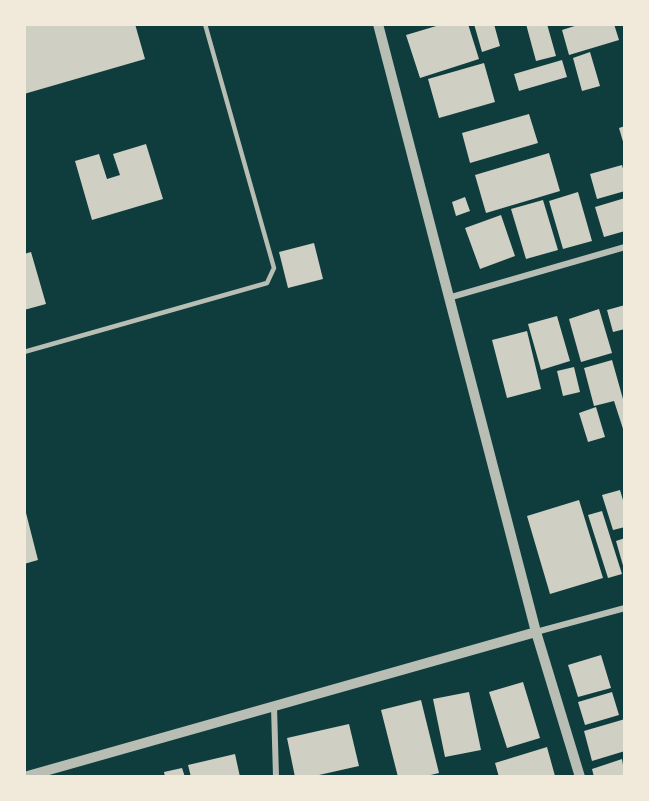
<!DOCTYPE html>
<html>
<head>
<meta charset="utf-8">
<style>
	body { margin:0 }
	#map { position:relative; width:649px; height:801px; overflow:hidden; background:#0f3d3e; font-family:Raleway,sans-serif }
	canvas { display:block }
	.frame { position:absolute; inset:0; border:26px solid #f1e9da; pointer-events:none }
</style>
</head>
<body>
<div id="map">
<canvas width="649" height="801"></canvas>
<div class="frame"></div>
</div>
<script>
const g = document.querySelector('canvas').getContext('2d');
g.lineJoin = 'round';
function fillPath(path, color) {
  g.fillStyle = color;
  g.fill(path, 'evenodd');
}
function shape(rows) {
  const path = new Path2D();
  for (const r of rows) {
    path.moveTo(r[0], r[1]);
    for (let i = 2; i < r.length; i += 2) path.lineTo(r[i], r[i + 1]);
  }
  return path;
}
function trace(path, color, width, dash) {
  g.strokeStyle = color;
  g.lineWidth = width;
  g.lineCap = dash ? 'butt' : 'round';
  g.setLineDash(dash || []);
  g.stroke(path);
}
fillPath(shape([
	[24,24,135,24,145,59,24,94],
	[443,24,468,24,479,59,420,78,406,35],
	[474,24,494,24,500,46,482,52],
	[526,24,547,24,556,56,536,61],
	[581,24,614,24,619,40,569,55,562,30],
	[590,52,600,86,582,91,573,58],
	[562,60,567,77,519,91,514,74],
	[484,63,495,102,439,118,428,79],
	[529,114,538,143,470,163,462,133],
	[625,126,625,145,624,145,619,128],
	[146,144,163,199,92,220,75,161,99,154,107,179,120,175,113,154],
	[549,153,560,191,486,213,475,175],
	[622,165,625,176,625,191,597,199,590,174],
	[578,192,592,241,563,249,549,201],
	[465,197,470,211,456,216,452,202],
	[625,198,625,231,604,237,595,207],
	[543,200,558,250,526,259,511,209],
	[501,215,515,256,480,269,465,228],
	[314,243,323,279,288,288,279,252],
	[31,252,46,304,24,310,24,254],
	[625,305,625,329,613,332,607,310],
	[599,309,612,353,581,362,569,319],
	[557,316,570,361,541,370,528,324],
	[527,331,541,389,507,398,492,340],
	[612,360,623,399,625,399,625,435,614,401,594,406,584,368],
	[574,367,580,392,563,396,557,371],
	[596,407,605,437,588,442,579,413],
	[620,490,625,507,625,527,613,530,602,495],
	[579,500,603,578,550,594,527,516],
	[602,511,622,574,608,578,588,515],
	[26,513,38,560,24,564,24,514],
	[625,538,625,569,624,569,616,541],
	[601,655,611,688,578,697,568,665],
	[523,682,540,738,507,748,489,692],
	[469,692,481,750,445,757,433,699],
	[612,692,619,715,585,725,578,702],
	[421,700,439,773,422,777,398,777,381,710],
	[625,719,625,751,592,761,584,731],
	[349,724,359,766,310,777,295,777,287,738],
	[547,747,555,776,499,777,495,763],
	[235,754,240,777,191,777,188,765],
	[622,759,625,777,594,777,592,769],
	[182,768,185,777,165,777,164,772]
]), '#cfcfc3');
trace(shape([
	[24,352,267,283,274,268,205,24]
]), '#b8beb3', 4.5);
trace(shape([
	[448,298,625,247],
	[536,632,625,608],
	[274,707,276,777]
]), '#b8beb3', 6);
trace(shape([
	[378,24,536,632,580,777],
	[24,777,536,632]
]), '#b8beb3', 10);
</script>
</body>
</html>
